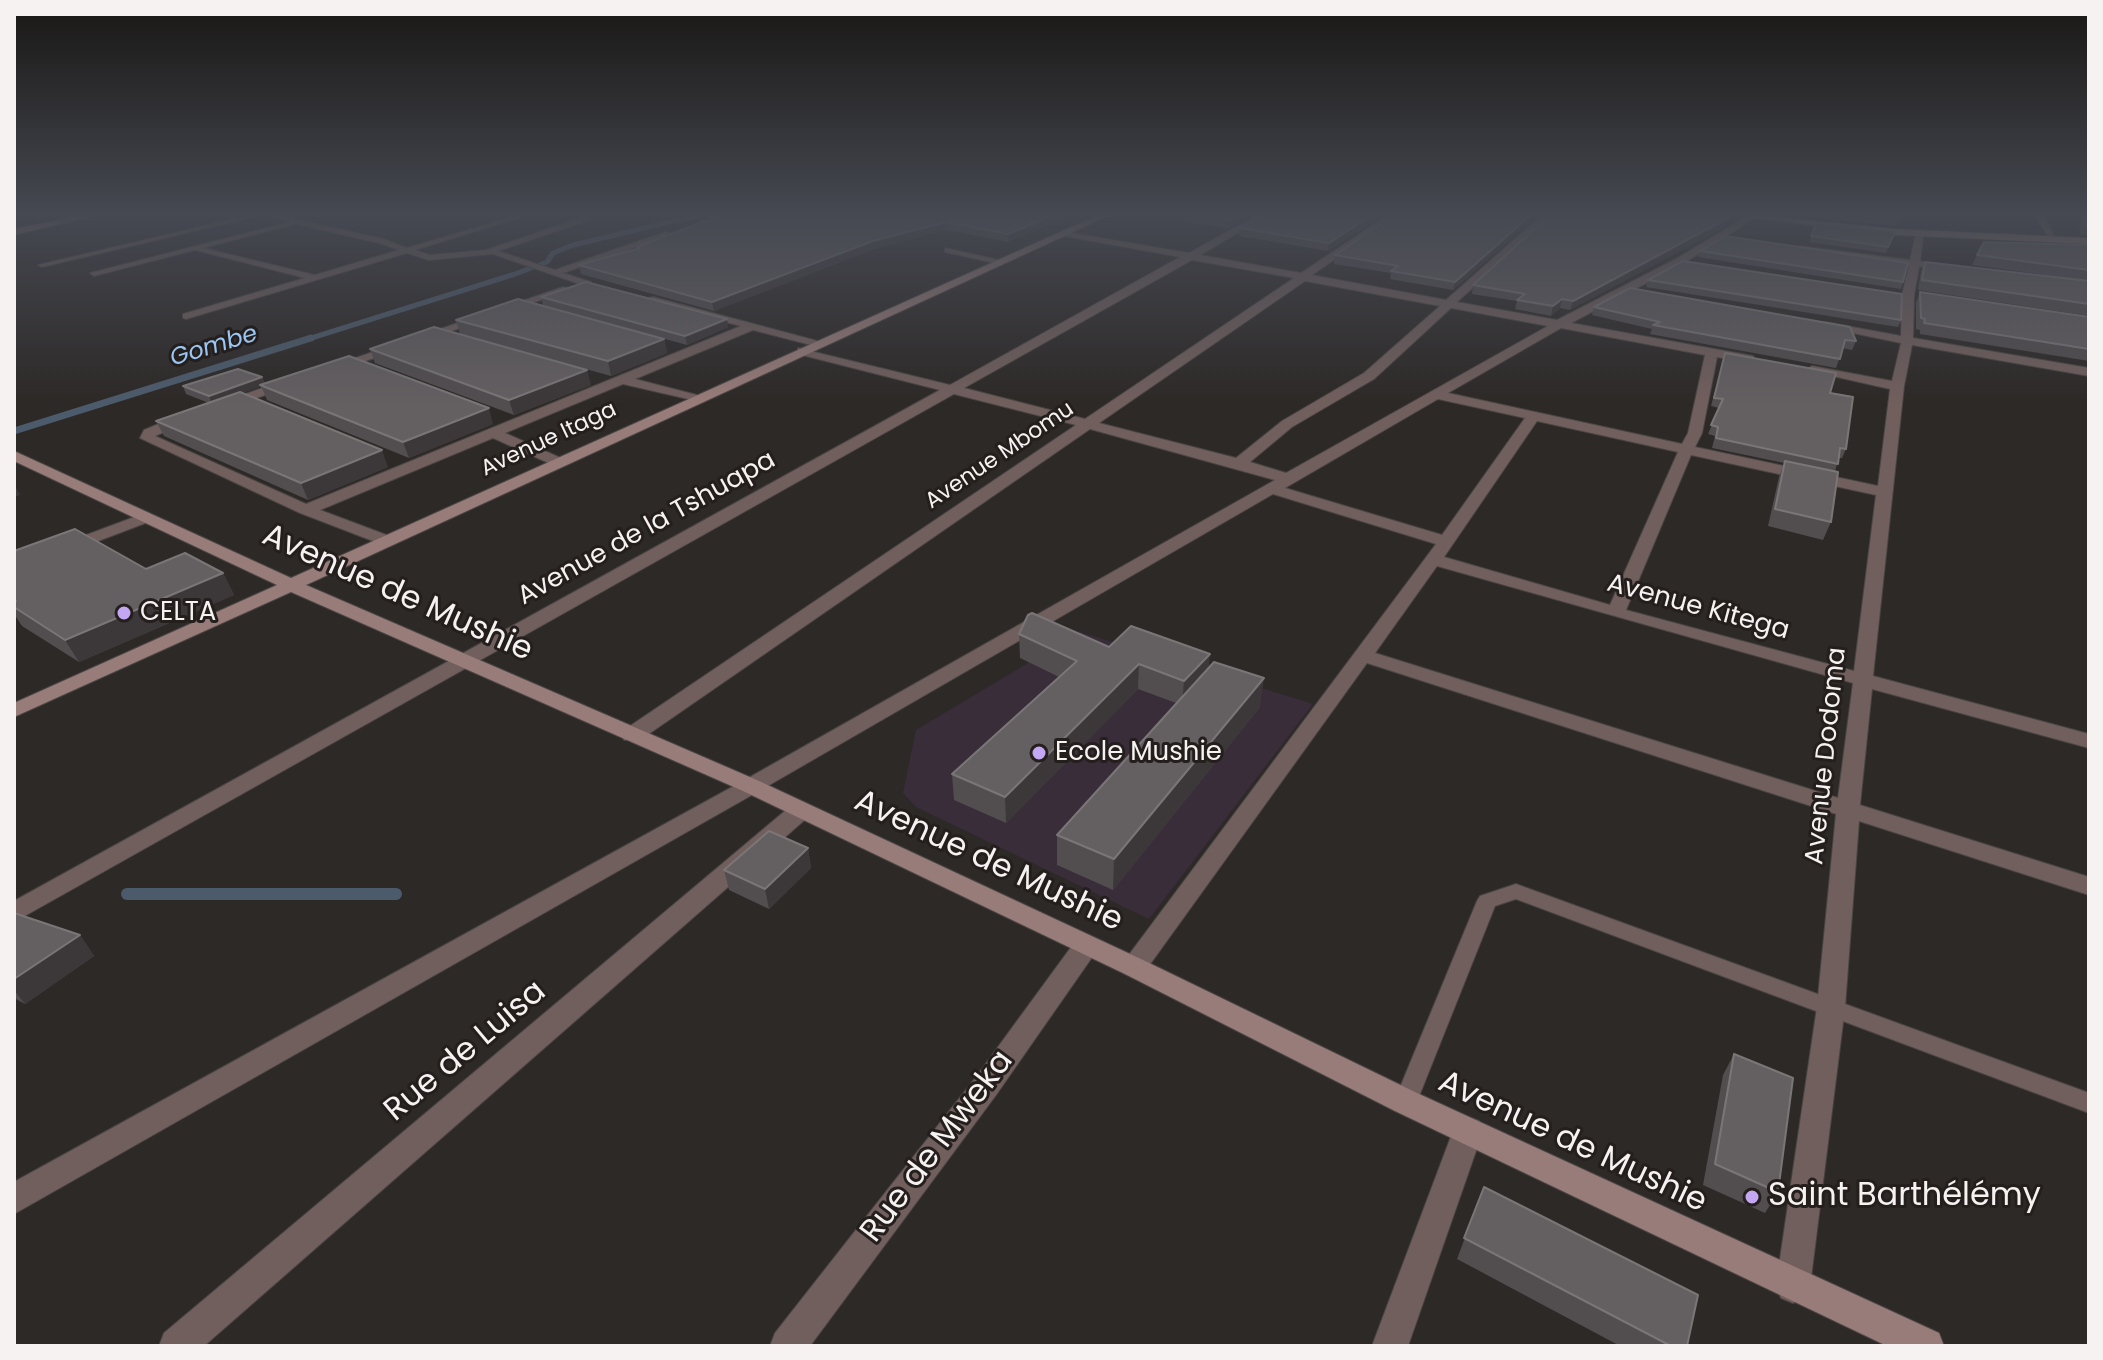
<!DOCTYPE html>
<html>
<head>
<meta charset="utf-8">
<style>
	body { margin:0 }
	#map { position:relative; width:2103px; height:1360px; overflow:hidden; background:#2d2927; font-family:Poppins,sans-serif }
	canvas { display:block }
	.frame { position:absolute; inset:0; border:16px solid #f5f2f1; pointer-events:none }
</style>
</head>
<body>
<div id="map">
<canvas width="2103" height="1360"></canvas>
<div class="frame"></div>
</div>
<script>
const g = document.querySelector('canvas').getContext('2d');
g.lineJoin = 'round';
function fillPath(path, color) {
  g.fillStyle = color;
  g.fill(path, 'evenodd');
}
function shape(rows) {
  const path = new Path2D();
  for (const r of rows) {
    path.moveTo(r[0], r[1]);
    for (let i = 2; i < r.length; i += 2) path.lineTo(r[i], r[i + 1]);
  }
  return path;
}
function trace(path, color, width, dash) {
  g.strokeStyle = color;
  g.lineWidth = width;
  g.lineCap = dash ? 'butt' : 'round';
  g.setLineDash(dash || []);
  g.stroke(path);
}
function drawText(font, color, halo, rows, align = 'center') {
  g.font = font + ' Poppins,sans-serif';
  g.lineWidth = 6;
  g.setLineDash([]);
  g.textBaseline = 'middle';
  g.strokeStyle = halo;
  g.fillStyle = color;
  for (const [text, x, y, turn = 0] of rows) {
    g.save();
    g.translate(x, y);
    g.rotate((+turn || 0) * Math.PI / 180);
    g.textAlign = isNaN(turn) ? turn : align;
    if (halo) g.strokeText(text, 0, 0);
    g.fillText(text, 0, 0);
    g.restore();
  }
}
fillPath(shape([
	[1080,632,1313,704,1149,919,916,807,903,793,916,730]
]), '#392d3a');
trace(shape([
	[305,340,515,274,547,262,553,253,573,245,699,215]
]), '#4c5b6b', 5);
trace(shape([
	[14,431,311,338]
]), '#4c5b6b', 7);
trace(shape([
	[127,894,396,894]
]), '#4c5b6b', 12);
const lane = shape([
	[250,215,263,215,42,267,38,265,250,215],
	[264,215,277,215,384,239,407,248,518,215,529,215,415,250,430,255,486,250,583,217,582,215,590,215,590,220,498,251,555,270,665,232,672,234,563,273,591,282,591,286,588,287,493,254,429,260,407,253,186,319,183,318,183,314,305,278,195,250,94,276,90,273,290,222,264,215],
	[296,224,379,243,399,250,315,275,203,248,296,224],
	[945,248,999,260,1003,262,999,264,945,252,945,248],
	[1516,884,2089,1093,2089,1113,1516,899,1495,906,1414,1109,1406,1112,1398,1109,1394,1102,1477,901,1480,896,1516,884]
]);
const street = shape([
	[1257,215,1269,215,1200,255,1301,273,1388,215,1399,215,1312,275,1446,300,1542,215,1552,215,1457,302,1557,320,1676,259,1749,215,1760,215,1684,263,1571,323,1753,356,1755,359,1749,363,1717,357,1702,433,1695,447,1878,486,1890,389,1806,370,1812,366,1892,381,1901,343,1819,326,1825,322,1901,336,1902,295,1909,266,1804,251,1800,246,1910,260,1916,233,1924,231,1920,261,1931,265,1919,267,1914,295,1913,338,2089,368,2089,376,1912,345,1904,386,1873,676,2089,734,2089,748,1872,689,1860,805,2089,877,2089,895,1859,821,1845,1007,1810,1286,1805,1298,1793,1303,1781,1298,1776,1286,1817,1007,1836,814,1367,663,1143,974,1134,977,1125,974,1121,967,1125,960,1436,544,1273,494,759,791,14,1214,14,1182,743,781,1275,480,1090,429,640,740,624,740,621,735,624,730,1076,425,954,394,14,922,14,901,940,390,798,354,798,348,950,385,1180,257,1064,236,1061,231,1189,253,1257,215],
	[1192,260,1294,278,1085,419,964,388,1192,260],
	[1305,281,1440,306,1364,373,1282,421,1236,458,1099,423,1305,281],
	[1451,308,1548,326,1286,473,1250,462,1292,427,1374,379,1451,308],
	[1561,328,1705,355,1688,433,1682,444,1448,393,1561,328],
	[1438,399,1525,418,1442,535,1285,488,1438,399],
	[1537,421,1678,452,1610,605,1444,557,1537,421],
	[1691,455,1876,495,1854,671,1626,610,1691,455],
	[1437,566,1853,683,1838,798,1375,653,1437,566],
	[2034,215,2044,215,2054,236,2048,236,2034,215],
	[563,287,572,289,337,371,326,368,563,287],
	[653,297,825,343,819,347,753,330,635,379,701,396,701,402,623,384,505,433,563,459,563,465,553,465,493,438,320,510,392,537,394,541,386,546,300,513,140,438,144,430,180,415,190,415,190,421,155,436,306,504,741,326,649,302,649,298,653,297],
	[287,379,294,383,292,386,227,408,215,405,287,379],
	[145,513,151,515,151,521,14,573,14,562,145,513],
	[800,803,808,805,812,811,808,817,204,1346,159,1346,164,1333,792,805,800,803],
	[1086,936,1095,939,1099,946,1095,953,996,1095,810,1346,770,1346,775,1333,976,1077,1077,939,1086,936],
	[1468,1117,1479,1121,1483,1131,1408,1346,1372,1346,1453,1131,1457,1121,1468,1117]
]);
const secondary = shape([
	[81,215,98,215,14,235,14,229,81,215],
	[1098,215,1110,215,306,585,759,781,1143,960,1417,1093,1939,1333,1944,1346,1887,1346,1395,1111,1125,974,743,791,291,592,14,717,14,703,277,585,14,461,14,451,291,578,1098,215],
	[1728,215,1758,215,1895,229,2089,238,2089,244,1895,235,1728,215]
]);
trace(lane, '#494543', 2);
trace(street, '#494543', 2);
trace(secondary, '#494543', 2);
fillPath(lane, '#715f5d');
fillPath(street, '#715f5d');
fillPath(secondary, '#987c79');
fillPath(shape([
	[698,215,1072,215,1008,242,946,230,874,249,714,311,581,274,579,265,638,248,637,247,713,218],
	[1183,215,1251,215,1228,228,1183,221],
	[1383,215,1328,251,1239,236,1240,228],
	[1395,215,1538,215,1453,290,1390,279,1391,273,1334,264,1335,255],
	[1819,215,1902,215,1897,226,1818,218],
	[2079,215,2089,215,2089,236,2080,235],
	[1730,218,1726,226,1570,310,1560,308,1551,316,1515,309,1517,301,1472,294,1473,285],
	[1816,223,1895,232,1886,253,1809,242],
	[2089,245,2089,281,1972,265,1977,255],
	[1700,251,1903,282,1901,289,1698,257],
	[1925,262,2089,281,2089,316,1918,290,1921,271],
	[1648,280,1901,320,1898,327,1646,287],
	[1920,292,2089,317,2089,361,1920,334,1920,330,1916,329,1916,303],
	[541,297,728,327,687,345,543,305],
	[1594,307,1856,341,1852,350,1843,348,1836,368,1650,334,1652,329,1592,315],
	[456,320,664,339,667,353,611,376,460,334],
	[370,349,591,385,514,415,375,363],
	[1725,353,1830,393,1846,449,1842,458,1839,458,1835,471,1831,522,1823,540,1768,526,1779,477,1784,463,1712,448,1715,436,1708,434,1719,408,1711,406],
	[262,377,265,384,493,424,409,458,267,400,261,386,242,393,388,467,308,500,164,436,156,421,209,403,186,394,183,386],
	[14,551,146,569,223,573,234,595,79,662,22,626,14,614],
	[1019,634,1109,647,1209,667,1260,707,1113,890,1057,865,1057,835,1176,703,1138,689,1006,823,954,800,952,774,1059,677,1020,658],
	[808,848,811,868,769,909,729,890,724,870],
	[14,913,80,935,94,956,25,1004,14,998],
	[1734,1054,1778,1192,1765,1213,1703,1185,1723,1075],
	[1484,1187,1687,1346,1620,1346,1457,1259]
]), '#524d4f');
fillPath(shape([
	[1054,215,1072,215,1008,242,1008,234],
	[1238,215,1251,215,1228,228,1229,220],
	[1372,215,1383,215,1328,251,1329,243],
	[1531,215,1538,215,1453,290,1455,282],
	[1731,215,1726,226,1570,310,1573,301],
	[946,222,946,230,874,249,714,311,712,302,873,241],
	[1562,299,1560,308,1551,316,1553,306],
	[727,319,728,327,687,345,685,336],
	[664,339,667,353,611,376,608,361],
	[587,370,591,385,514,415,509,400],
	[262,377,265,385,212,404,209,396],
	[489,408,493,424,409,458,403,442],
	[382,450,388,467,308,500,301,483],
	[14,484,20,495,14,497],
	[223,573,234,595,79,662,65,640],
	[1210,654,1208,678,1182,705,1184,681],
	[1139,664,1138,689,1006,823,1005,797],
	[1264,678,1260,707,1113,890,1114,859],
	[808,848,811,868,769,909,765,889],
	[80,935,94,956,25,1004,14,990,14,979]
]), '#3c3738');
const building = shape([
	[720,215,1054,215,1008,234,946,222,873,241,712,302,579,265,640,248,637,247,720,215],
	[1196,215,1238,215,1229,220,1196,215],
	[1263,215,1372,215,1329,243,1240,228,1263,215],
	[1395,215,1531,215,1455,282,1391,271,1398,266,1335,255,1395,215],
	[1550,215,1730,215,1728,218,1573,301,1562,299,1553,306,1517,300,1525,294,1473,285,1550,215],
	[2084,215,2089,215,2089,226,2085,225,2084,215],
	[1816,223,1895,232,1888,247,1811,236,1816,223],
	[1725,236,1908,263,1903,282,1700,251,1725,236],
	[1984,242,2089,245,2089,270,1977,255,1984,242],
	[1683,261,1902,294,1901,320,1648,280,1683,261],
	[1925,262,2089,281,2089,304,1922,280,1925,262],
	[586,282,727,319,685,336,541,297,586,282],
	[1630,288,1850,327,1856,341,1845,340,1840,359,1653,325,1660,322,1594,307,1630,288],
	[1920,292,2089,317,2089,349,1924,323,1925,319,1921,318,1920,292],
	[518,299,664,339,608,361,456,320,518,299],
	[434,327,587,370,509,400,370,349,434,327],
	[1725,353,1836,373,1830,393,1853,397,1846,449,1840,448,1838,464,1716,438,1718,427,1711,425,1723,399,1714,398,1725,353],
	[349,356,489,408,403,442,260,385,349,356],
	[238,369,262,377,209,396,183,386,238,369],
	[240,392,382,450,301,483,156,421,240,392],
	[1785,461,1838,472,1831,522,1775,509,1785,461],
	[75,529,146,569,185,553,223,573,65,640,14,607,14,601,16,601,14,600,14,551,75,529],
	[1032,613,1109,647,1131,626,1210,654,1184,681,1139,664,1005,797,952,774,1077,661,1019,634,1028,615,1032,613],
	[1214,662,1264,678,1114,859,1057,835,1214,662],
	[769,831,808,848,765,889,724,870,769,831],
	[14,913,80,935,14,979,14,913],
	[1734,1054,1793,1078,1778,1192,1715,1164,1734,1054],
	[1484,1187,1698,1295,1687,1346,1671,1346,1464,1238,1484,1187]
]);
fillPath(building, '#645f61');
trace(building, '#7a7677', 2);
const sky = g.createLinearGradient(0, 0, 0, 405);
sky.addColorStop(0, '#191715');
sky.addColorStop(0.53, '#464952');
sky.addColorStop(1, '#46495200');
g.fillStyle = sky;
g.fillRect(0, 0, 2103, 405);
for (const [x, y, r, color] of [
	[124,613,8,"#c3a7f2"],
	[1039,753,8,"#c3a7f2"],
	[1752,1197,8,"#c3a7f2"]
]) {
  const dot = new Path2D();
  dot.arc(x, y, r, 0, 2 * Math.PI);
  g.fillStyle = color;
  g.fill(dot);
  trace(dot, '#241f1d', 3);
}
drawText('22px', '#f5f2f1', '#241f1d', [
	["Avenue Itaga",549,440,-25],
	["Avenue Mbomu",1000,456,-34]
]);
drawText('italic 24px', '#99c6f5', '#241f1d', [
	["Gombe",214,347,-17]
]);
drawText('26px', '#f5f2f1', '#241f1d', [
	["Avenue de la Tshuapa",647,529,-29],
	["Avenue Kitega",1698,608,15],
	["Avenue Dodoma",1827,756,-84]
]);
drawText('26px', '#f5f2f1', '#241f1d', [
	["CELTA",140,613],
	["Ecole Mushie",1055,753]
], 'left');
drawText('32px', '#f5f2f1', '#241f1d', [
	["Avenue de Mushie",397,594,24],
	["Avenue de Mushie",988,862,25],
	["Rue de Luisa",466,1052,-40],
	["Avenue de Mushie",1572,1143,25],
	["Rue de Mweka",938,1147,-53]
]);
drawText('32px', '#f5f2f1', '#241f1d', [
	["Saint Barthélémy",1768,1197]
], 'left');
</script>
</body>
</html>
